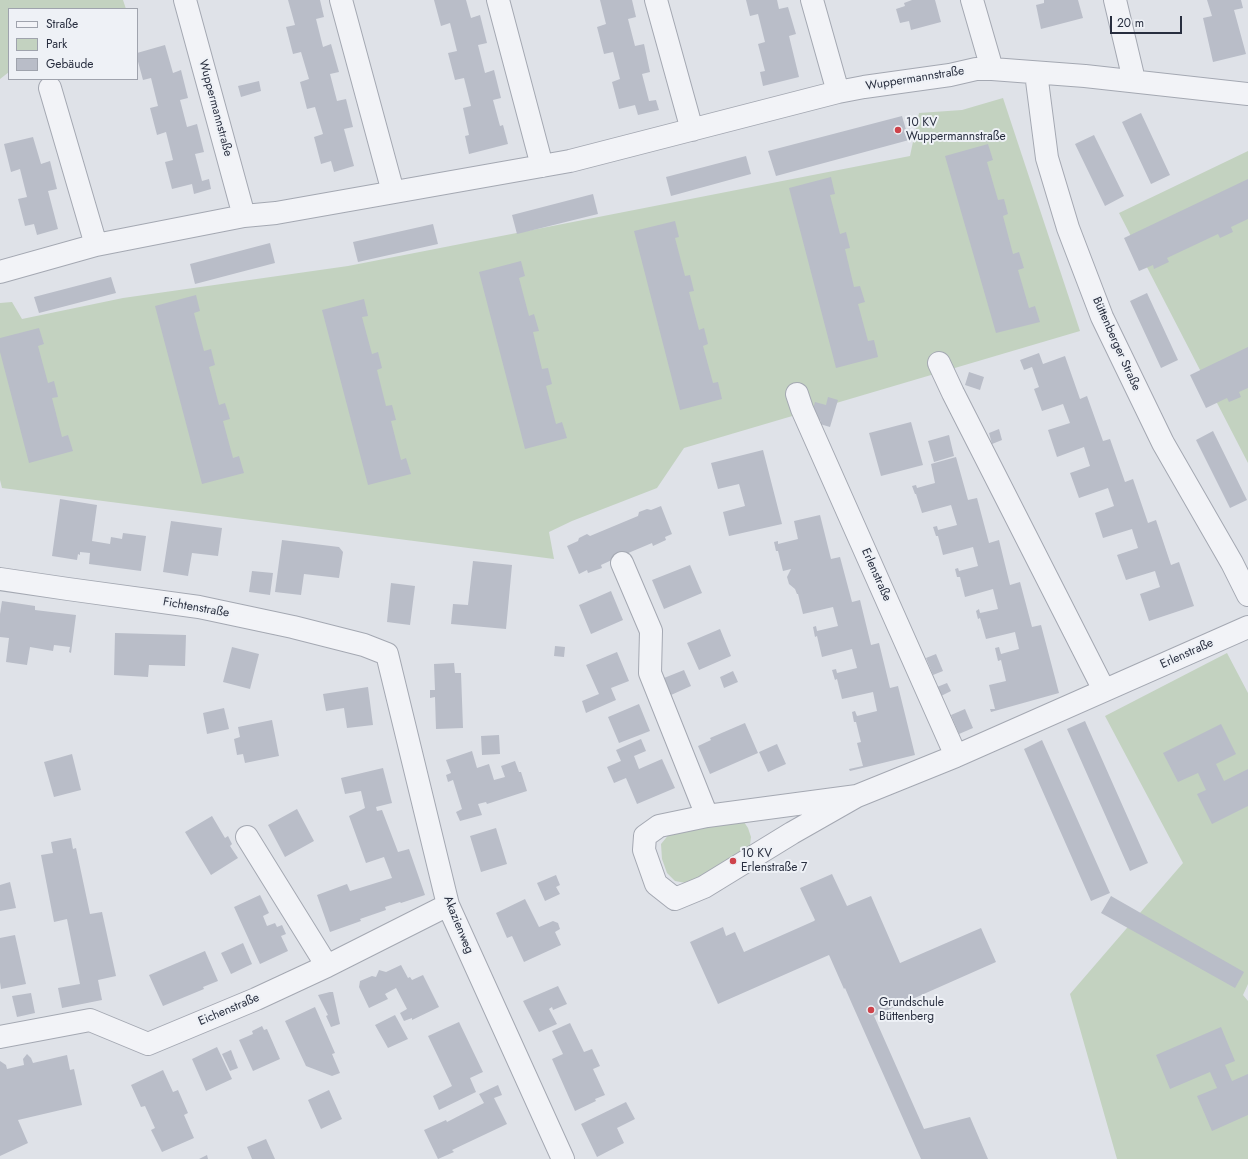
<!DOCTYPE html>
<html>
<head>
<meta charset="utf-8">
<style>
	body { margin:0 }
	#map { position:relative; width:1248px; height:1159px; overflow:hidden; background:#dfe2e8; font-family:Jost,sans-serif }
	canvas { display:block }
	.legend { position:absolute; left:8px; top:8px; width:130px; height:72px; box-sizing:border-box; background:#eef1f6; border:1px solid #9fa3ad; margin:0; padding:5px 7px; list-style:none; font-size:12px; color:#282e3f }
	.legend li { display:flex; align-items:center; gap:8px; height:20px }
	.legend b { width:20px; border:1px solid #9fa3ad }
	.scale { position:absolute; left:1110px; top:16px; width:72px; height:18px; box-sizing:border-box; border:2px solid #282e3f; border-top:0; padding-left:5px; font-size:12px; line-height:14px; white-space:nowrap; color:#282e3f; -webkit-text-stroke:3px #eef1f6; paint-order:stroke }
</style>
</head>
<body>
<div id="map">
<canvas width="1248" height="1159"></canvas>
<ul class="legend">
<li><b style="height:5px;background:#f2f3f7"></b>Straße</li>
<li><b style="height:11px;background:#c3d2c0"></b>Park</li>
<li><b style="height:11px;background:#b9bdc8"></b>Gebäude</li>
</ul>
<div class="scale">20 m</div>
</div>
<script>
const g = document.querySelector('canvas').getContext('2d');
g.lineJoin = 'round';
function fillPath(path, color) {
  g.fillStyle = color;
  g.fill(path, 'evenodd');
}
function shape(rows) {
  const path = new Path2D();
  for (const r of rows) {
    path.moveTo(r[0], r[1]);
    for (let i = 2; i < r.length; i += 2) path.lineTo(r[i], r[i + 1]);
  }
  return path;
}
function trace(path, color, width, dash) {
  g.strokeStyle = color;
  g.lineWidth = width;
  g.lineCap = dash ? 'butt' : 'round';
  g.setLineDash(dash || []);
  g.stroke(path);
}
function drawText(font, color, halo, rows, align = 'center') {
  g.font = font + ' Jost,sans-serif';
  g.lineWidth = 4;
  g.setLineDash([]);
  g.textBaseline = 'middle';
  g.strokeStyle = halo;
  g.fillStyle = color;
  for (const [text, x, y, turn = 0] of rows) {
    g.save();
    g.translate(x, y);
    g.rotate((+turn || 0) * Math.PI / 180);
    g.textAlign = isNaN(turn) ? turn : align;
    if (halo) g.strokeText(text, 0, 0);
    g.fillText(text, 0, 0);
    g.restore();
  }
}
fillPath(shape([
	[0,0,123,0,126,9,9,9,9,72,0,79],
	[1003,98,1080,331,684,448,657,488,572,521,549,532,554,559,2,488,0,480,0,303,12,302,22,319,123,298,348,266,910,156,919,113,962,110],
	[1248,151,1248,463,1119,213],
	[1227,653,1248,693,1248,984,1243,995,1248,1001,1248,1159,1117,1159,1070,994,1183,863,1105,716],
	[744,822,748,828,751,837,749,853,712,874,686,883,675,881,667,873,662,859,661,844,670,833]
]), '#c3d2c0');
fillPath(shape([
	[288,0,320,0,324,17,316,19,323,47,331,44,339,72,330,74,337,101,346,99,353,127,344,129,354,166,334,172,331,161,321,164,314,137,323,134,315,107,307,109,300,82,309,79,301,52,293,54,286,27,295,25],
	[434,0,466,0,471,18,480,15,487,43,478,45,485,73,494,70,501,98,493,100,500,126,503,125,508,144,469,154,465,136,469,135,463,108,471,106,464,78,455,80,448,53,457,51,450,23,441,26],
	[600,0,632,0,636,17,628,19,635,46,644,44,650,72,642,74,649,101,656,100,659,110,638,115,635,105,619,109,612,82,620,79,613,52,604,54,597,27,606,24],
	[746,0,777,0,779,9,788,7,796,34,789,36,799,77,763,86,760,72,765,71,758,44,765,42,758,14,750,16],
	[912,0,935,0,941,22,911,30,909,21,900,23,896,9,905,6,904,3],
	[1044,0,1078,0,1083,18,1041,29,1036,5,1044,3],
	[1207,0,1241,0,1243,8,1234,10,1246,54,1213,62,1203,18,1212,16],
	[165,45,173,73,181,70,188,98,180,100,187,127,197,124,204,152,195,154,202,181,209,179,211,189,194,194,192,184,172,189,165,162,173,160,166,132,157,135,150,108,158,106,151,78,143,80,137,58,137,53],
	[259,81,261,91,241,97,238,86],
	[1141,113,1170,175,1151,184,1122,122],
	[902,116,909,140,776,176,768,151],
	[1094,135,1124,196,1105,206,1075,144],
	[33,137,41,164,50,161,57,189,48,191,58,229,37,235,34,224,25,226,18,199,27,197,20,169,11,172,4,144],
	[988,144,993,160,987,162,998,200,1004,199,1008,214,1003,216,1013,254,1019,252,1024,268,1018,270,1029,308,1035,306,1040,322,996,333,945,156],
	[746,156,751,174,671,196,666,177],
	[831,177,835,194,830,195,840,234,846,232,850,248,845,249,854,287,860,286,865,302,858,304,868,341,874,340,878,357,836,368,789,188],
	[1248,179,1248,219,1231,227,1233,232,1220,238,1218,234,1167,258,1169,262,1154,269,1153,265,1139,271,1124,238],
	[593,194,598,214,517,234,512,215],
	[675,221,679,237,675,238,685,276,690,275,694,291,689,292,699,330,704,328,708,344,703,346,713,383,718,382,722,399,680,410,634,231],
	[433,224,438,244,358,262,353,242],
	[270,243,275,263,195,284,190,264],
	[521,261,525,276,519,278,529,316,534,314,539,331,533,332,542,369,548,368,552,384,546,386,556,424,562,422,567,438,525,449,479,272],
	[111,277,116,293,39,313,34,297],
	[1147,293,1178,360,1161,368,1130,301],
	[196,295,200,311,194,313,204,351,211,349,215,365,209,367,219,405,225,403,230,419,223,421,233,458,239,456,244,473,202,484,155,306],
	[364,299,368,316,362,317,372,354,378,352,382,368,377,370,386,406,392,405,396,420,391,421,401,460,406,458,411,474,368,485,322,310],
	[39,328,44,344,38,346,48,383,54,381,58,397,52,398,62,437,68,435,73,451,29,463,0,352,0,338],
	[1248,347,1248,388,1239,392,1241,397,1229,402,1227,398,1206,408,1190,375],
	[1039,353,1043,364,1065,356,1080,399,1087,396,1103,441,1110,439,1125,482,1133,479,1148,523,1156,520,1171,565,1179,562,1194,606,1149,621,1140,594,1160,587,1155,571,1126,580,1117,555,1138,548,1132,529,1103,538,1095,513,1114,506,1108,488,1079,498,1070,473,1090,466,1084,447,1057,457,1048,430,1070,423,1063,404,1042,411,1034,389,1039,387,1032,367,1024,370,1020,360],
	[969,372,984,377,980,390,965,385],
	[828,397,838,400,830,427,820,424,821,421,818,419,812,412,815,402,826,405],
	[911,422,923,465,881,476,869,433],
	[999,429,1002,440,992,444,989,433],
	[1213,431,1247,500,1230,508,1196,440],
	[949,435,954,456,934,462,928,441],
	[763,450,782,524,729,536,723,512,745,506,739,484,718,489,711,463],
	[956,457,968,500,977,498,989,543,999,540,1010,585,1020,582,1032,627,1041,625,1059,693,991,712,990,709,995,709,989,685,1006,681,1001,660,998,661,995,648,999,647,1001,654,1019,649,1015,632,986,639,980,618,978,619,976,611,979,609,980,613,998,609,993,589,965,597,960,577,957,577,955,569,958,568,959,571,978,566,973,547,943,555,938,536,936,536,933,527,937,526,938,530,957,525,951,505,922,513,916,494,915,494,912,486,916,485,917,488,935,483,931,464],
	[60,499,97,505,92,541,110,544,111,537,122,539,123,533,146,536,141,571,89,564,90,553,80,552,80,555,78,554,77,560,52,556],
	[661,506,672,534,665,537,666,540,653,546,652,543,614,559,601,565,602,568,588,573,587,570,579,574,567,546,578,541,579,538,587,534,590,536,638,516,639,512,647,509,651,510],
	[820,515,831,559,840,557,852,602,860,600,871,645,879,643,890,688,898,686,915,755,850,771,849,769,863,766,857,743,861,742,856,722,854,722,852,712,855,711,857,716,877,711,873,692,842,699,837,679,835,680,832,670,836,669,837,673,857,668,852,649,822,657,817,636,815,637,813,627,816,626,817,631,838,626,833,607,803,614,798,594,797,594,795,589,789,584,787,577,791,569,783,571,778,551,776,551,774,542,778,541,778,544,798,539,794,521],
	[171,521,222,528,218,556,192,553,188,576,163,572],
	[282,540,339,547,343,552,339,578,304,574,301,595,275,592],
	[473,561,512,565,506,629,451,624,453,604,468,605],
	[690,565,702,593,664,609,652,580],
	[252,571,273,573,270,595,249,592],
	[391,583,415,586,410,625,387,622],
	[611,591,623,620,591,634,579,605],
	[2,601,35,606,35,610,76,615,71,653,69,652,70,647,54,645,53,651,30,647,27,665,6,662,9,638,0,637,0,614],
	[720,629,731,656,699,670,687,643],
	[115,633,186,635,185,666,149,665,148,677,114,675],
	[555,646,565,647,564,657,554,656],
	[232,647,259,654,250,689,223,682],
	[617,652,629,681,611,688,616,700,586,713,582,701,599,694,586,665],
	[936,654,943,671,933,675,926,658],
	[454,663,455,673,461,673,463,728,436,729,435,697,430,698,430,690,435,690,434,664],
	[684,670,691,686,671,695,664,678],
	[733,671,738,682,724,688,720,677],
	[947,683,951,691,941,696,937,687],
	[368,687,373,725,347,728,344,708,326,711,323,694],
	[639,704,650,731,619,743,608,717],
	[224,708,229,729,207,734,203,713],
	[965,709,973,728,959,734,951,715],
	[272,720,279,756,245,763,243,754,237,755,234,739,240,737,238,727],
	[1085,721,1148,863,1130,871,1067,729],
	[745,723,758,753,710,774,698,746,711,740,710,738],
	[1221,724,1236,754,1216,764,1224,781,1248,769,1248,806,1212,824,1197,794,1206,790,1198,773,1178,782,1163,753],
	[499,735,500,754,482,755,481,736],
	[641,739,646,751,634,756,639,769,662,759,675,788,637,804,626,778,614,783,607,767,621,761,616,750],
	[1042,740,1110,893,1091,901,1024,749],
	[777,744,786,764,768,772,759,752],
	[472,751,477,768,489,764,494,780,505,777,501,766,515,761,519,772,521,772,527,791,487,804,486,802,478,804,482,815,460,821,456,812,462,809,453,780,448,782,446,775,451,773,446,760],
	[72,754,81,790,54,797,44,762],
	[383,768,392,803,376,807,377,811,382,810,398,852,409,849,425,895,401,903,400,902,385,907,386,910,360,919,361,921,330,932,317,895,347,884,350,891,392,878,384,857,366,863,349,816,365,808,361,791,345,794,341,778],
	[297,809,314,841,285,857,268,825],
	[212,816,225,838,228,836,232,844,230,846,238,858,211,875,185,832],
	[496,828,507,864,481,872,470,836],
	[71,838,73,849,76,848,90,914,102,912,116,976,98,980,102,1000,62,1008,58,988,80,984,67,919,54,922,41,855,53,853,51,842],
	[832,874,847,906,871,896,900,963,981,928,996,962,874,1016,924,1129,970,1117,988,1159,921,1159,852,1004,845,988,844,989,829,955,718,1004,690,942,723,927,726,936,735,932,744,952,814,921,815,920,800,888],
	[556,875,560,885,556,887,560,894,545,901,537,883],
	[10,882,16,908,0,911,0,885],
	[260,895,269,913,263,916,267,926,275,923,277,927,282,925,286,934,281,936,288,951,260,964,234,907],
	[1111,896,1244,972,1235,988,1101,913],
	[525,899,539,927,553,921,558,923,560,929,555,932,561,945,524,962,512,936,507,938,496,913],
	[15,935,26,984,1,989,0,982,0,938],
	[243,943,252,964,231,974,221,953],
	[205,951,218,981,203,987,204,989,163,1006,149,975],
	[401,965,408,978,410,977,412,980,423,975,439,1007,412,1020,412,1018,404,1021,400,1013,407,1009,396,988,385,994,388,999,369,1008,359,987,360,981,372,976,376,977,379,970,386,972],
	[558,986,567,1004,553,1010,552,1007,549,1009,557,1024,539,1032,523,1001],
	[330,992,333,992,340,1024,331,1027,326,1016,328,1015,318,995],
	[31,993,35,1013,17,1017,12,996],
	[315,1007,335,1053,332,1054,340,1073,332,1076,306,1066,285,1021],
	[395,1015,408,1039,388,1048,375,1025],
	[459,1022,483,1072,470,1078,476,1092,439,1110,433,1096,452,1086,428,1036],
	[570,1023,584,1052,592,1049,600,1066,593,1069,605,1095,595,1099,596,1101,575,1111,552,1059,563,1054,552,1031],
	[262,1026,264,1030,267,1029,280,1059,253,1071,239,1040,253,1034,252,1031],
	[1221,1027,1235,1061,1225,1065,1232,1081,1248,1074,1248,1115,1212,1131,1197,1096,1217,1088,1210,1072,1170,1089,1156,1055],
	[217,1047,232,1079,206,1091,192,1059],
	[231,1050,238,1068,230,1071,222,1054],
	[27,1054,31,1058,33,1063,67,1055,70,1070,74,1069,82,1105,18,1120,28,1143,0,1156,0,1061,6,1065,7,1069,24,1065,23,1059],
	[163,1070,173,1092,178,1090,188,1113,184,1115,194,1138,162,1152,151,1130,155,1128,145,1106,141,1107,131,1085],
	[498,1085,502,1095,494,1098,507,1124,452,1150,454,1152,438,1159,424,1130,446,1120,447,1122,484,1103,479,1094],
	[329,1090,342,1119,321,1129,308,1100],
	[626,1102,635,1119,617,1128,624,1143,597,1157,581,1124],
	[266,1139,275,1159,252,1159,247,1147],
	[207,1155,208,1159,199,1159]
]), '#b9bdc8');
const minor = shape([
	[185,0,244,216],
	[341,0,393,192],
	[498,0,542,166],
	[656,0,692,130],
	[812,0,838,92],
	[972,0,992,69],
	[1115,0,1134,80],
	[1036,73,1047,158,1068,228,1102,317,1163,443,1232,563,1248,595],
	[50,88,96,245],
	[0,272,96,245,244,216,276,213,570,161,838,92,864,87,950,75,976,69,992,69,1085,76,1248,94],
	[939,363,953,393,1104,690],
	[797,394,802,409,956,756],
	[622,563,651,631,650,673,707,816],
	[0,579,68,589,199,607,293,627,364,645,387,654,448,905,563,1159],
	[857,796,707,816,659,826,645,836,644,850,656,884,675,899,704,887,792,833,857,796,956,756,1248,627],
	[247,837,327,966],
	[0,1037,90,1020,148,1044,256,999,327,966,448,905]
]);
trace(minor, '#a4a8b2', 24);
trace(minor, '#f2f3f7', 22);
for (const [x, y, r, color] of [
	[898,130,4,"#ce434b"],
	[733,861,4,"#ce434b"],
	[871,1010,4,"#ce434b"]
]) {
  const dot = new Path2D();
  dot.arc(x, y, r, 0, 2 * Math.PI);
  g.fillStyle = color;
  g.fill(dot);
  trace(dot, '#eef1f6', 1.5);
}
drawText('12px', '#282e3f', '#eef1f6', [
	["Wuppermannstraße",915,79,-9],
	["Wuppermannstraße",215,108,75],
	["Büttenberger Straße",1116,344,66],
	["Erlenstraße",876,575,66],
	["Fichtenstraße",196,608,10],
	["Erlenstraße",1187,654,-24],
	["Akazienweg",458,925,68],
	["Eichenstraße",229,1010,-23]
]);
drawText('12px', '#282e3f', '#eef1f6', [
	["10 KV",906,123],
	["Wuppermannstraße",906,137],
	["10 KV",741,854],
	["Erlenstraße 7",741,868],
	["Grundschule",879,1003],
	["Büttenberg",879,1017]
], 'left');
</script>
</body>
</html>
